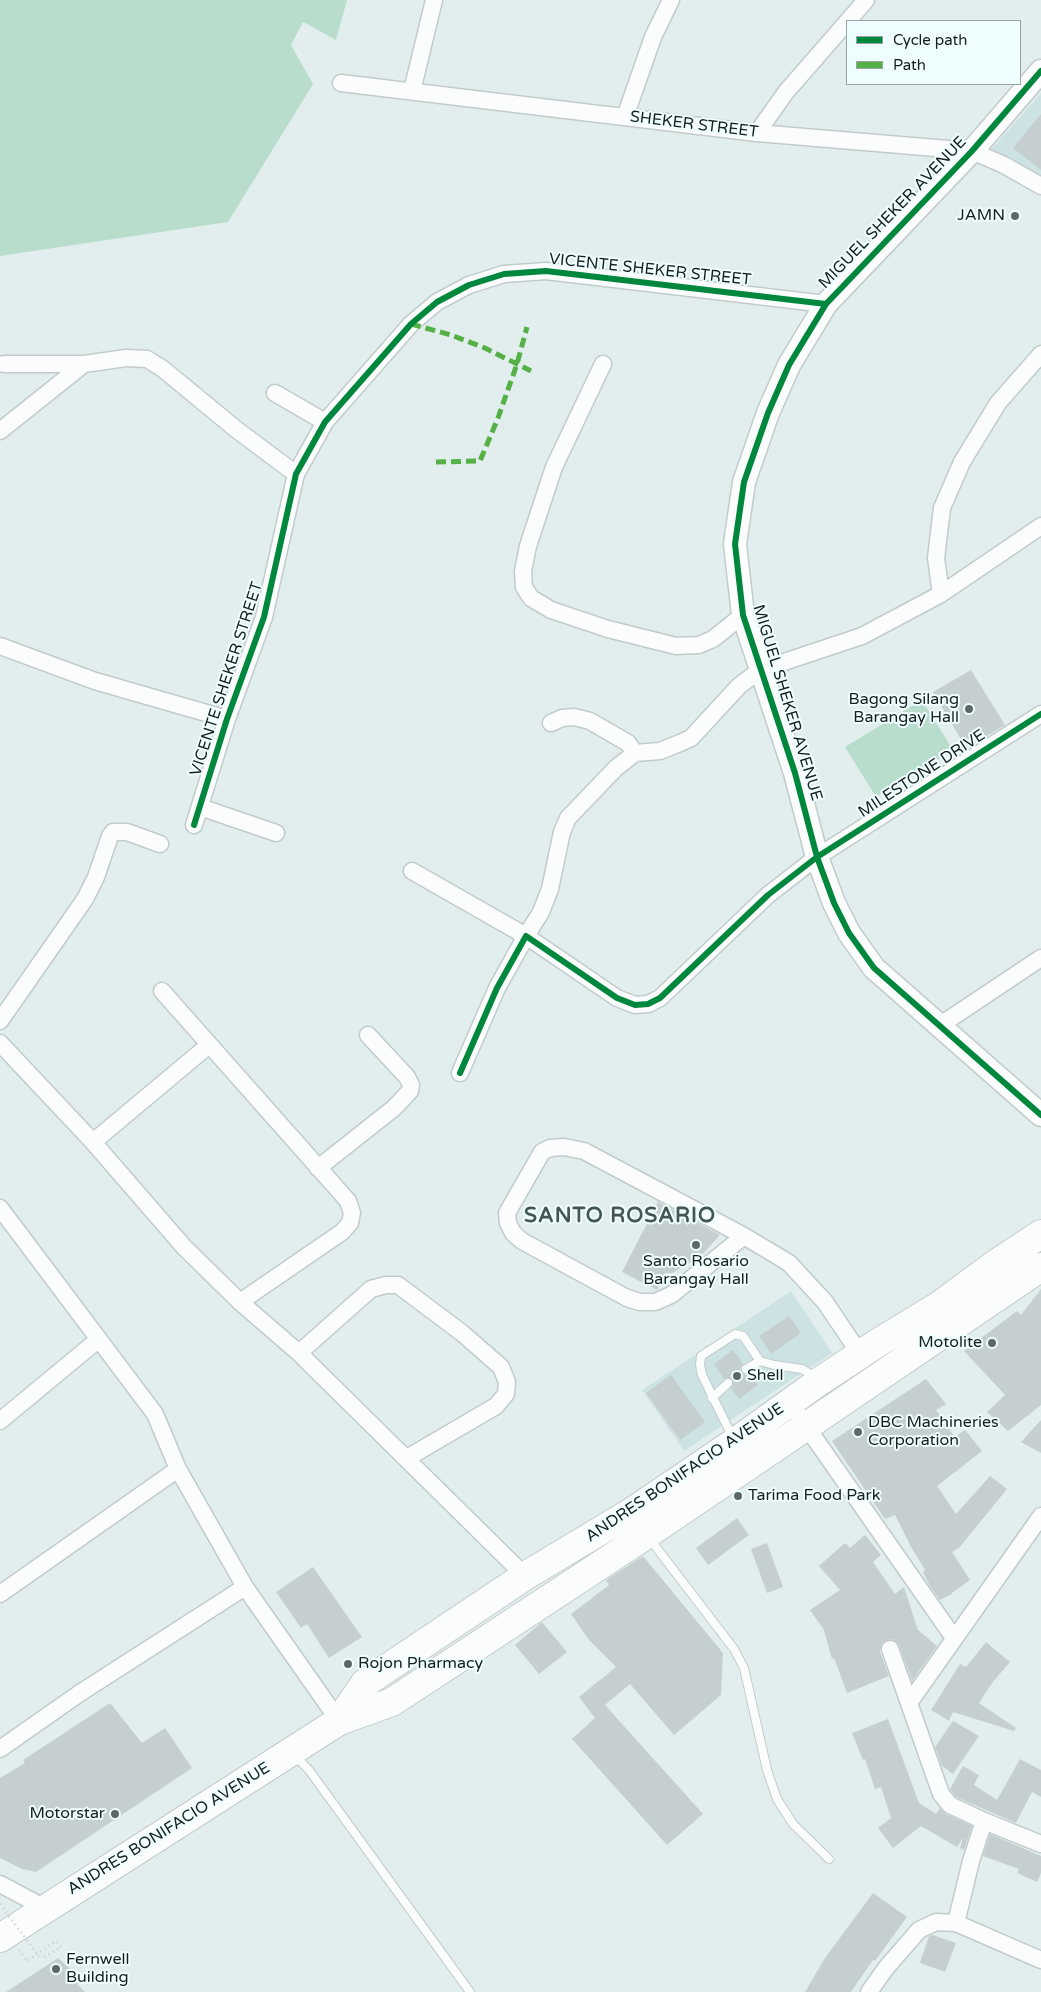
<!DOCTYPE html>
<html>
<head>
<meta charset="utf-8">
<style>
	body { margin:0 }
	#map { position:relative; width:1041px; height:1992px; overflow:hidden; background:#e2eeee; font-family:"Varela Round",sans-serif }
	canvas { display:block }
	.legend { position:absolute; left:846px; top:20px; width:175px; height:65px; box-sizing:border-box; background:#eefeff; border:1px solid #98a4a5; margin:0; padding:6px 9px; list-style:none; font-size:15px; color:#171e1e }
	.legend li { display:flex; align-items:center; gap:10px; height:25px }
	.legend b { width:25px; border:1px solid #98a4a5 }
</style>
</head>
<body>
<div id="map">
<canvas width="1041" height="1992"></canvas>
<ul class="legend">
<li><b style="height:6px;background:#00873e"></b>Cycle path</li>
<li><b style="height:6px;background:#55b145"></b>Path</li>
</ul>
</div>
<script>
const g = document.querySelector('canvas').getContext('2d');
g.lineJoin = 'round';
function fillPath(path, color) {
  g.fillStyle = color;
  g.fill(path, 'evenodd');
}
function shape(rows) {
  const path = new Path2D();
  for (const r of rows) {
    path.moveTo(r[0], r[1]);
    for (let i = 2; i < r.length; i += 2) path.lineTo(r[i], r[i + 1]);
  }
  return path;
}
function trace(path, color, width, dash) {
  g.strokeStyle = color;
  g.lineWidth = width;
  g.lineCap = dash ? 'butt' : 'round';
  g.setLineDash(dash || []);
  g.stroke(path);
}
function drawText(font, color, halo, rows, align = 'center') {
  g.font = font + ' "Varela Round",sans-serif';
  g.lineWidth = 4;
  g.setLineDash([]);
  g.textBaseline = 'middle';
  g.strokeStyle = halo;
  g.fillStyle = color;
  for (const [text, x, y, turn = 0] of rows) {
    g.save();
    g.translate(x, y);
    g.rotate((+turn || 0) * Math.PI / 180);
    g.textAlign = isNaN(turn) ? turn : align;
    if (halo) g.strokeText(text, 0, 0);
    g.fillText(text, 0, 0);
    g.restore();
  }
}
fillPath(shape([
	[1041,93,1041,180,992,149],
	[791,1291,832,1353,684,1451,642,1390]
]), '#cde3e3');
fillPath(shape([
	[0,0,347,0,336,40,303,22,291,45,313,84,228,222,0,256],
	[922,700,953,750,876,797,845,747]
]), '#b9ddcd');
fillPath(shape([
	[1041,114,1041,170,1013,148],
	[971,670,1005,725,966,748,933,692],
	[658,1202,720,1235,700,1257,672,1273,665,1273,657,1290,622,1272],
	[1041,1289,1041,1405,1008,1431,987,1412,1005,1395,964,1351,1017,1311,1021,1315],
	[789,1316,801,1333,771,1354,759,1336],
	[733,1350,743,1364,740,1368,741,1372,745,1375,749,1374,758,1385,739,1399,731,1388,733,1384,732,1380,729,1378,724,1379,714,1364],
	[671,1375,705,1422,680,1440,646,1393],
	[926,1379,946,1404,936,1410,955,1437,965,1430,982,1451,937,1486,956,1514,990,1476,1007,1489,959,1548,952,1552,970,1580,952,1593,952,1594,940,1600,930,1586,923,1572,925,1570,911,1547,895,1515,885,1519,832,1441],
	[1041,1420,1041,1453,1021,1442],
	[737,1518,749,1535,708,1565,696,1548],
	[865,1535,881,1555,873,1562,895,1594,904,1587,918,1630,937,1646,912,1681,899,1645,892,1639,886,1640,882,1643,880,1652,889,1676,847,1693,834,1658,832,1659,824,1630,810,1610,840,1590,819,1566,845,1543,850,1548],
	[767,1543,783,1587,767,1593,751,1549],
	[643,1556,723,1653,721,1695,674,1735,630,1684,605,1705,703,1814,667,1845,572,1739,595,1718,579,1697,616,1667,589,1640,571,1614,609,1585,606,1580],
	[313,1567,362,1637,329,1658,307,1624,301,1628,276,1592],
	[542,1622,567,1652,539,1674,515,1645],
	[986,1642,1010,1662,992,1683,979,1703,1016,1728,1014,1731,953,1712,949,1721,931,1710,960,1664,966,1667],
	[110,1703,142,1743,165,1728,192,1768,36,1872,22,1869,0,1858,0,1778,25,1763,23,1760],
	[888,1719,919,1803,936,1814,940,1808,946,1814,972,1826,964,1850,960,1848,963,1838,957,1847,921,1826,893,1848,878,1828,891,1818,881,1787,875,1789,865,1759,863,1760,852,1733],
	[953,1721,979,1736,953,1774,942,1766,935,1747],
	[1020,1759,1041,1770,1041,1797,1032,1792,1016,1823,956,1797,950,1789,963,1766,979,1775,974,1785,997,1800],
	[990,1834,1041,1856,1041,1873,1037,1882,1017,1873,1019,1869,983,1856],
	[873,1893,907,1917,875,1961,873,1960,851,1992,805,1992,825,1958],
	[933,1935,956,1943,945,1972,920,1963,929,1936],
	[58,1958,83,1980,77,1984,85,1992,6,1992]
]), '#c5cfd0');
const lane = shape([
	[746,1369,760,1361],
	[712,1398,728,1383],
	[733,1438,702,1375,700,1365,701,1356,735,1334,743,1336,760,1361,774,1365,802,1369,815,1377],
	[649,1538,734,1649,744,1668,767,1770,777,1799,793,1824,829,1859],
	[294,1755,309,1770,470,1992]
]);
const street = shape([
	[848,21,866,0],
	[341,83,757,133,972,151,1004,165,1041,186],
	[412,91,434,0],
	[625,117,653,37,671,0],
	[757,133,786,92,847,22],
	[4,364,84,364],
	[603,364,554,467,528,546,523,571,524,587,531,598,551,610,608,629,676,646,699,645,713,639,743,615],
	[275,393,325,422],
	[0,431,84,364,126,358,147,359,163,369,237,430,296,474],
	[941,594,936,558,942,508,962,462,998,403,1041,354],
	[0,646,95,681,227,719],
	[551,723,562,718,574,717,590,721,628,743,635,753,660,751,680,743,691,738,739,686,760,670,862,636,941,594,1041,526],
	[200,807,276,833],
	[194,825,227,719,264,617,296,474,325,422,411,324,437,302,469,285,504,274,546,271,826,304],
	[412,871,526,936,541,912,550,889,562,832,568,818,616,768,635,753],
	[162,991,348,1201,352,1213,350,1223,342,1232,240,1302],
	[0,1021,85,899,96,877,110,836,113,832,127,832,160,844],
	[939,1026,1041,958],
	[0,1043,93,1142,184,1247,240,1302,299,1353,525,1576],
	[460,1073,497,988,526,936,617,998,635,1005,648,1004,660,998,768,895,817,857,1041,714],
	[93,1142,209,1045],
	[318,1168,394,1108,410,1091,411,1085,407,1077,368,1035],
	[0,1208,155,1414,178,1469,245,1587,339,1721],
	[744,1236,671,1295,655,1302,640,1302,627,1298,522,1241,513,1233,508,1223,507,1213,542,1152,550,1148,564,1147,584,1151,744,1236,789,1263,825,1302,860,1354],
	[299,1353,371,1289,386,1285,398,1285,462,1333,501,1367,507,1382,506,1394,496,1406,407,1458],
	[790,1403,954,1638],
	[0,1421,99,1339],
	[0,1594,178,1469],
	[890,1649,941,1794,950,1805,984,1821,1041,1844],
	[909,1703,1041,1516],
	[0,1749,80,1693,245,1587],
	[0,1884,45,1908],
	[956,1923,971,1861,984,1821],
	[869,1992,886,1968,919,1930,936,1922,956,1923,1041,1960]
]);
const secondary = shape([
	[1041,71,972,151,826,304,789,365,768,413,744,482,735,544,743,615,795,773,817,857,834,903,849,933,874,968,1041,1115]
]);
const highway = shape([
	[339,1721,365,1683,525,1576,630,1513,735,1442,820,1381,876,1344,940,1305,994,1265,1041,1234],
	[0,1938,339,1721,392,1702,646,1535,1041,1267]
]);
trace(lane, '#c2cbcb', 10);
trace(street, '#c2cbcb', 19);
trace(secondary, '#c2cbcb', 25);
trace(highway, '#c2cbcb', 30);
trace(shape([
	[19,1950,27,1961,56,1941,61,1947,41,1959]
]), '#c9cdcd', 3, [1, 4]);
trace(lane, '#fbfcfc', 8);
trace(street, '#fbfcfc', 16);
trace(secondary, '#fbfcfc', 22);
trace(highway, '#fbfcfc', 28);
trace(shape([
	[0,1904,41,1959]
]), '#c9cdcd', 3, [1, 4]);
trace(shape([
	[411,324,451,335,485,348,531,371],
	[436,462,480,461,498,418,517,364,527,327]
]), '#55b145', 5, [10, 5]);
trace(shape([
	[1041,71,972,151,826,304,789,365,768,413,744,482,735,544,743,615,795,773,817,857,834,903,849,933,874,968,1041,1115],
	[194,825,227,719,264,617,296,474,325,422,411,324,437,302,469,285,504,274,546,271,826,304],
	[460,1073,497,988,526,936,617,998,635,1005,648,1004,660,998,768,895,817,857,1041,714]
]), '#00873e', 6);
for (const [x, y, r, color] of [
	[1015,216,5,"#5e6767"],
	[969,709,5,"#5e6767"],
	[696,1245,5,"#5e6767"],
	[992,1343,5,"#5e6767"],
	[737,1376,5,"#5e6767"],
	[858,1432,5,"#5e6767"],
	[738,1496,5,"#5e6767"],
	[348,1664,5,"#5e6767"],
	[115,1814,5,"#5e6767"],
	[56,1969,5,"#5e6767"]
]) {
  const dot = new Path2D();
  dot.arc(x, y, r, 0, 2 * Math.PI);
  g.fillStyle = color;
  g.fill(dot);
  trace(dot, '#eefeff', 2);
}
drawText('16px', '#171e1e', '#eefeff', [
	["SHEKER STREET",694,125,7],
	["MIGUEL SHEKER AVENUE",893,213,-46],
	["VICENTE SHEKER STREET",650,270,6],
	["VICENTE SHEKER STREET",227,679,-72],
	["MIGUEL SHEKER AVENUE",787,703,73],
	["MILESTONE DRIVE",922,774,-33],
	["ANDRES BONIFACIO AVENUE",685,1473,-34],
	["ANDRES BONIFACIO AVENUE",169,1829,-32]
]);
drawText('16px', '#171e1e', '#eefeff', [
	["JAMN",1005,216,"right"],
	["Bagong Silang",959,700,"right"],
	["Barangay Hall",959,718,"right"],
	["Santo Rosario",696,1262,"center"],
	["Barangay Hall",696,1280,"center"],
	["Motolite",982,1343,"right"],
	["Shell",747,1376],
	["DBC Machineries",868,1423],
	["Corporation",868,1441],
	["Tarima Food Park",748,1496],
	["Rojon Pharmacy",358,1664],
	["Motorstar",105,1814,"right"],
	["Fernwell",66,1960],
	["Building",66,1978]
], 'left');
g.letterSpacing = '1px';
drawText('bold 21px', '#455', '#eefeff', [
	["SANTO ROSARIO",620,1216]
]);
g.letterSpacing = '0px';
</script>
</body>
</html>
